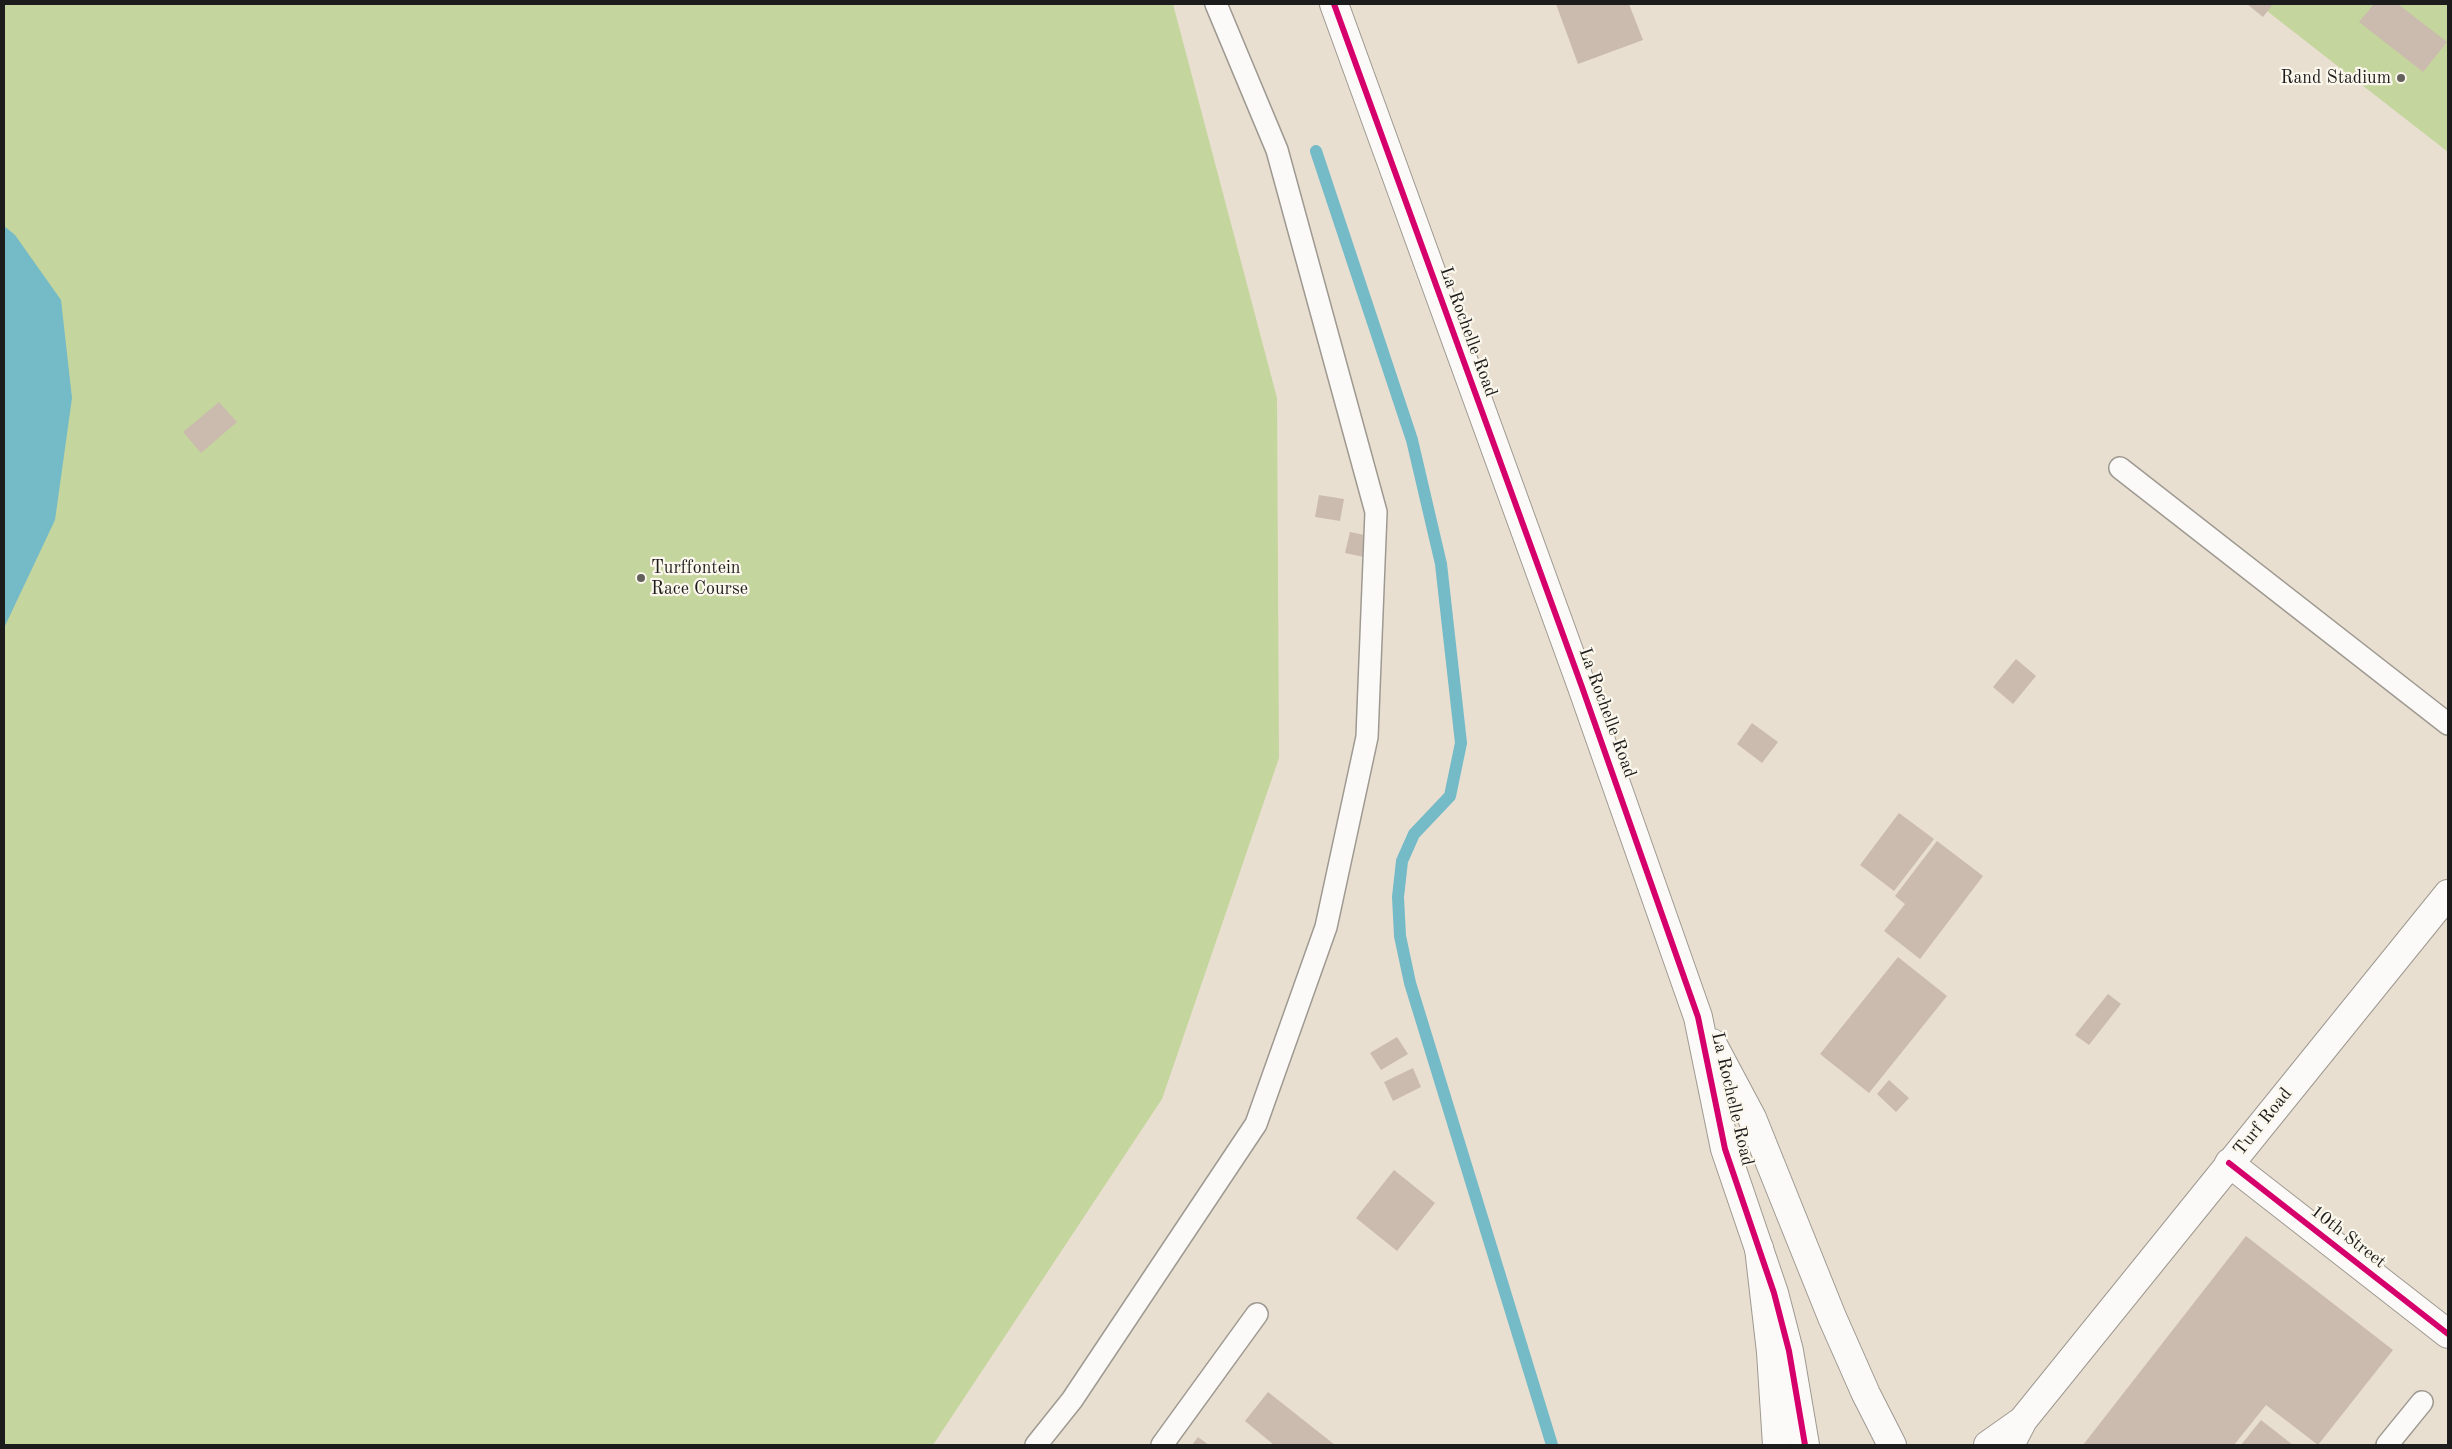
<!DOCTYPE html>
<html>
<head>
<meta charset="utf-8">
<style>
	body { margin:0 }
	#map { position:relative; width:2452px; height:1449px; overflow:hidden; background:#e8dfd0; font-family:"Old Standard TT",serif }
	canvas { display:block }
	.frame { position:absolute; inset:0; border:5px solid #1c1c1c; pointer-events:none }
</style>
</head>
<body>
<div id="map">
<canvas width="2452" height="1449"></canvas>
<div class="frame"></div>
</div>
<script>
const g = document.querySelector('canvas').getContext('2d');
g.lineJoin = 'round';
function fillPath(path, color) {
  g.fillStyle = color;
  g.fill(path, 'evenodd');
}
function shape(rows) {
  const path = new Path2D();
  for (const r of rows) {
    path.moveTo(r[0], r[1]);
    for (let i = 2; i < r.length; i += 2) path.lineTo(r[i], r[i + 1]);
  }
  return path;
}
function trace(path, color, width, dash) {
  g.strokeStyle = color;
  g.lineWidth = width;
  g.lineCap = dash ? 'butt' : 'round';
  g.setLineDash(dash || []);
  g.stroke(path);
}
function drawText(font, color, halo, rows, align = 'center') {
  g.font = font + ' "Old Standard TT",serif';
  g.lineWidth = 4.5;
  g.setLineDash([]);
  g.textBaseline = 'middle';
  g.strokeStyle = halo;
  g.fillStyle = color;
  for (const [text, x, y, turn = 0] of rows) {
    g.save();
    g.translate(x, y);
    g.rotate((+turn || 0) * Math.PI / 180);
    g.textAlign = isNaN(turn) ? turn : align;
    if (halo) g.strokeText(text, 0, 0);
    g.fillText(text, 0, 0);
    g.restore();
  }
}
fillPath(shape([
	[4,4,1173,4,1277,398,1279,758,1162,1099,933,1445,4,1445],
	[2258,4,2448,4,2448,152]
]), '#c5d59e');
fillPath(shape([
	[4,226,15,235,61,300,72,398,55,520,4,628]
]), '#74bac7');
trace(shape([
	[1316,151,1412,440,1441,564,1461,743,1450,796,1414,834,1402,861,1398,897,1400,936,1410,983,1552,1445]
]), '#74bac7', 12);
fillPath(shape([
	[1556,4,1629,4,1643,40,1578,64],
	[2247,4,2273,4,2263,17],
	[2374,4,2398,4,2447,42,2423,72,2359,22],
	[219,402,237,422,201,453,183,432],
	[1319,495,1344,499,1340,521,1315,517],
	[1350,532,1374,537,1369,558,1345,553],
	[2016,659,2036,676,2013,704,1993,687],
	[1752,723,1778,742,1762,763,1737,744],
	[1899,813,1934,839,1894,891,1860,865],
	[1937,841,1983,876,1920,959,1884,931,1905,904,1895,896],
	[1898,957,1947,996,1869,1093,1820,1054],
	[2108,994,2121,1004,2089,1045,2075,1035],
	[1397,1037,1408,1054,1381,1070,1370,1053],
	[1413,1068,1421,1087,1393,1101,1384,1082],
	[1889,1080,1909,1098,1896,1112,1877,1094],
	[1394,1170,1435,1203,1397,1251,1356,1218],
	[2246,1236,2393,1350,2318,1445,2266,1405,2234,1445,2083,1445],
	[1268,1392,1335,1445,1274,1445,1245,1421],
	[2261,1420,2293,1445,2241,1445],
	[1198,1437,1209,1445,1192,1445]
]), '#cbbbae');
const service = shape([
	[2120,468,2448,724],
	[1036,1445,1072,1400,1256,1124,1326,927,1367,737,1376,512,1277,150,1216,4],
	[1162,1445,1257,1314],
	[2387,1445,2422,1402]
]);
const minor = shape([
	[1334,4,1582,687,1698,1017,1725,1149,1774,1293,1789,1351,1805,1445],
	[1712,1043,1752,1118,1832,1317,1866,1394,1892,1445],
	[2229,1163,2448,1334]
]);
const secondary = shape([
	[1759,1248,1771,1352,1777,1445],
	[1988,1445,2022,1421],
	[2010,1445,2023,1420,2448,894]
]);
trace(service, '#9e9991', 24);
trace(minor, '#9e9991', 30);
trace(secondary, '#9e9991', 30);
trace(service, '#fcfaf8', 21);
trace(minor, '#fcfaf8', 28);
trace(secondary, '#fcfaf8', 28);
trace(shape([
	[1334,4,1582,687,1698,1017,1725,1149,1774,1293,1789,1351,1805,1445],
	[2229,1163,2448,1334]
]), '#d6006c', 6);
for (const [x, y, r, color] of [
	[2401,78,5,"#63605b"],
	[641,578,5,"#63605b"]
]) {
  const dot = new Path2D();
  dot.arc(x, y, r, 0, 2 * Math.PI);
  g.fillStyle = color;
  g.fill(dot);
  trace(dot, '#fbf7ec', 2);
}
drawText('18px', '#1c1c1c', '#fbf7ec', [
	["Rand Stadium",2391,78],
	["Turffontein",651,568,"left"],
	["Race Course",651,589,"left"]
], 'right');
drawText('18px', '#1c1c1c', '#fbf7ec', [
	["La Rochelle Road",1468,332,70],
	["La Rochelle Road",1607,713,70],
	["La Rochelle Road",1732,1099,77],
	["Turf Road",2263,1122,-51],
	["10th Street",2348,1237,38]
]);
</script>
</body>
</html>
